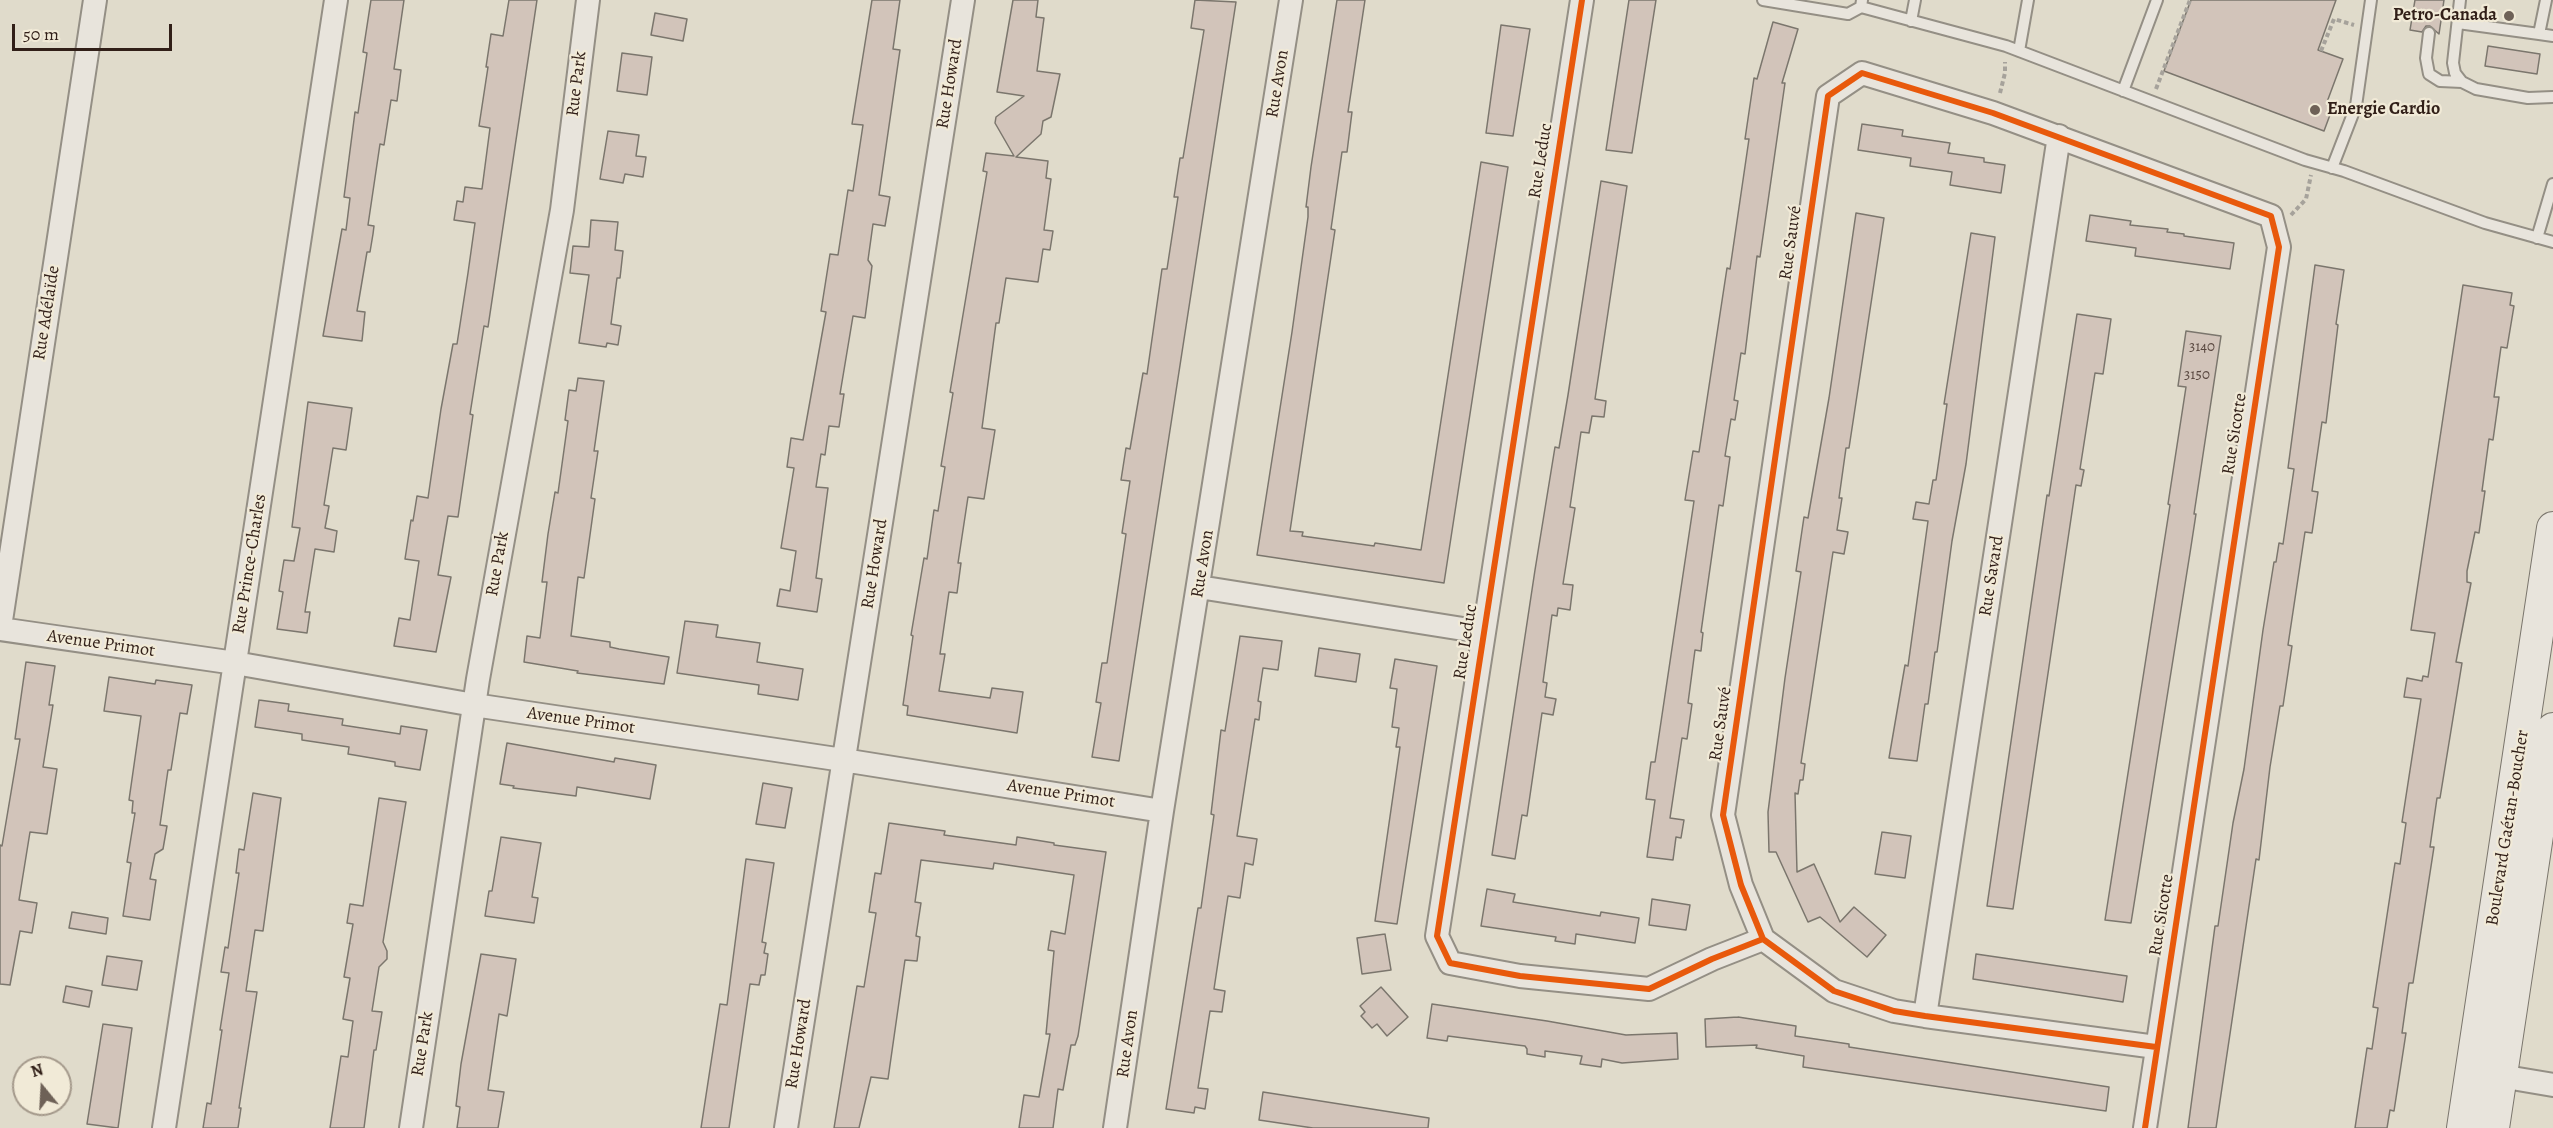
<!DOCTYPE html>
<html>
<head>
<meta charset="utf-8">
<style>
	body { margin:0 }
	#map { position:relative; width:2553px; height:1128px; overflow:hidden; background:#e0dbcb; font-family:Alegreya,serif }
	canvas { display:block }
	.north { position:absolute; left:12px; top:1056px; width:60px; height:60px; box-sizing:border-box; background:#f1ead7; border:2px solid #a4998b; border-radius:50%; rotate:342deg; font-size:16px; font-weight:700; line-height:24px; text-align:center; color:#311f18 }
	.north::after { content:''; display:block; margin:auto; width:21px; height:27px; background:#6e6157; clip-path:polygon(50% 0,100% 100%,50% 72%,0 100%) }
	.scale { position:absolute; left:12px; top:24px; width:160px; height:27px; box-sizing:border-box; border:3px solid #311f18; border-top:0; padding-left:8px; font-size:18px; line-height:21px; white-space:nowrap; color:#311f18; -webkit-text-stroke:4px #f1ead7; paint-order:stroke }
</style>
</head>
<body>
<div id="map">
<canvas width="2553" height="1128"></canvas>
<div class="north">N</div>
<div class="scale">50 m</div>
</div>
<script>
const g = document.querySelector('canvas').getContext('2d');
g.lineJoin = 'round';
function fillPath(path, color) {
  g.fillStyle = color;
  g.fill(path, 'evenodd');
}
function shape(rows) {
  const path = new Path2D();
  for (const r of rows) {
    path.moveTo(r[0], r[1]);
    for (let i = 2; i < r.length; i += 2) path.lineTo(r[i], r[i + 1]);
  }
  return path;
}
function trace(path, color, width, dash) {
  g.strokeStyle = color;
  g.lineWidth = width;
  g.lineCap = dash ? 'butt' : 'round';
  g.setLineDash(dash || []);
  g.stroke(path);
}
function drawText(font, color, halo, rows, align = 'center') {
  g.font = font + ' Alegreya,serif';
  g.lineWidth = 4.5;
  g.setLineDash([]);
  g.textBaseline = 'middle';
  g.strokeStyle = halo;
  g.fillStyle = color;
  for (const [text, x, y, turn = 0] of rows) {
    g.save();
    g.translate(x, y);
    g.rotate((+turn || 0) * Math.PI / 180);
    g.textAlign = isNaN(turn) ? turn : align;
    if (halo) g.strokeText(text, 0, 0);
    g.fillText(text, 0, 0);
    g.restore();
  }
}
const building = shape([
	[371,0,404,0,394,69,401,70,397,101,391,100,384,145,380,144,368,225,374,226,373,234,370,252,367,252,357,311,365,312,362,341,323,336,342,229,346,230,350,198,344,197,355,112,358,113,367,53,363,52,371,0],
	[509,0,537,0,488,327,484,326,470,414,473,415,458,517,448,516,438,575,451,577,436,652,394,646,399,618,410,620,419,561,405,559,411,520,413,521,417,496,428,498,441,409,453,344,457,344,468,273,475,223,454,220,457,201,463,202,465,187,482,189,490,128,479,126,488,67,486,67,491,34,503,36,509,0],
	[872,0,900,0,893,49,900,50,879,195,890,197,885,226,873,224,868,260,872,266,865,318,853,316,840,394,844,394,839,427,829,426,825,455,821,454,816,487,828,488,816,578,822,579,817,612,777,606,780,589,790,591,796,551,781,548,794,468,787,467,791,438,803,440,826,312,821,311,830,254,838,255,848,190,853,191,863,125,852,124,872,0],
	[1013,0,1038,0,1036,17,1044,18,1037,71,1060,74,1051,117,1043,121,1041,134,1016,157,1048,161,1046,178,1051,179,1044,230,1053,231,1050,250,1043,249,1038,282,1006,278,999,323,996,323,982,428,995,430,984,499,968,497,958,563,961,563,957,593,949,592,940,654,945,654,939,691,990,698,992,688,1023,692,1017,733,907,715,908,706,903,705,913,636,911,635,924,558,927,559,934,510,938,511,941,492,945,467,941,466,953,393,950,392,987,172,983,171,986,153,1014,156,995,123,996,117,1024,96,997,92,1013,0],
	[1195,0,1236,2,1119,761,1092,757,1101,703,1096,702,1102,663,1107,663,1126,534,1122,533,1130,481,1121,480,1126,448,1130,449,1143,373,1147,374,1162,269,1167,269,1178,197,1174,197,1180,158,1183,158,1204,30,1191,28,1195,0],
	[1337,0,1365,0,1348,112,1352,112,1347,152,1342,152,1331,229,1335,230,1290,531,1303,532,1302,536,1374,546,1375,543,1421,550,1481,162,1508,167,1444,583,1257,555,1292,332,1308,217,1308,207,1306,207,1311,167,1337,0],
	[1629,0,1656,0,1632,153,1606,150,1629,0],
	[2191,0,2336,0,2318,50,2343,59,2327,102,2334,104,2324,131,2164,71,2191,0],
	[2415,0,2444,0,2439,34,2430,26,2426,26,2422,32,2410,30,2415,0],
	[655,13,687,19,683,41,651,35,655,13],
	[1773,22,1798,29,1782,83,1785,83,1760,257,1757,256,1745,354,1741,353,1734,400,1738,401,1735,420,1731,419,1725,456,1730,457,1723,506,1719,505,1701,632,1703,633,1701,651,1695,650,1688,703,1692,704,1687,739,1682,738,1670,818,1684,820,1681,838,1676,837,1673,860,1647,857,1655,800,1646,799,1651,762,1655,762,1694,501,1685,500,1693,451,1699,452,1727,268,1730,269,1749,139,1745,139,1754,78,1757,79,1773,22],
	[1501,25,1530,29,1513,136,1486,133,1501,25],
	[2488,46,2540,54,2537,74,2485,66,2488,46],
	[622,53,652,57,647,95,617,91,622,53],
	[1862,124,1903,130,1902,136,1950,143,1948,153,1984,158,1984,162,2005,165,2001,193,1950,185,1952,172,1910,166,1911,158,1858,150,1862,124],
	[608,131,639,135,636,156,646,157,643,177,625,174,623,183,600,179,608,131],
	[1601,181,1627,186,1595,399,1606,401,1604,417,1592,416,1589,433,1581,432,1570,507,1575,508,1563,584,1573,585,1570,610,1558,608,1557,616,1552,615,1543,682,1547,683,1545,697,1556,699,1553,715,1542,713,1527,816,1522,815,1515,859,1492,855,1535,570,1555,447,1559,448,1568,395,1601,181],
	[1856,213,1884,218,1849,448,1846,448,1839,498,1842,498,1837,530,1848,532,1844,554,1833,552,1801,763,1805,764,1803,780,1800,780,1798,794,1795,793,1797,872,1814,864,1840,922,1854,907,1886,935,1867,957,1820,917,1808,922,1776,852,1769,852,1768,812,1785,678,1801,572,1796,571,1804,517,1808,518,1829,398,1856,213],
	[2090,215,2131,221,2130,225,2168,229,2167,232,2184,234,2184,236,2234,243,2230,269,2135,256,2136,248,2086,241,2090,215],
	[591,220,618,222,615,250,623,251,620,278,617,278,611,324,621,326,618,345,607,343,606,347,579,343,589,275,570,273,573,246,589,247,591,220],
	[1971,233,1995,237,1966,464,1952,541,1937,652,1935,652,1928,704,1925,704,1917,761,1889,758,1905,665,1908,666,1928,521,1913,519,1916,502,1929,504,1933,480,1936,480,1947,404,1944,404,1971,233],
	[2315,265,2344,270,2336,324,2338,325,2326,423,2322,422,2312,491,2318,492,2312,533,2305,532,2288,645,2292,646,2283,706,2280,706,2270,767,2259,860,2256,859,2216,1128,2188,1128,2215,926,2218,926,2233,823,2244,769,2263,630,2274,562,2276,562,2279,543,2283,544,2294,469,2288,468,2315,265],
	[2463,285,2512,293,2510,305,2514,306,2507,348,2501,347,2494,397,2499,397,2493,440,2489,439,2482,491,2485,491,2479,533,2475,532,2467,571,2467,582,2471,583,2456,662,2462,663,2440,798,2437,798,2430,847,2434,847,2413,983,2409,983,2402,1033,2406,1033,2394,1111,2390,1110,2387,1128,2355,1128,2367,1048,2372,1049,2378,1008,2373,1007,2395,863,2400,864,2406,823,2402,822,2421,699,2404,697,2407,678,2422,681,2423,676,2428,677,2435,633,2411,630,2463,285],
	[2077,314,2111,319,2103,374,2095,373,2080,469,2084,470,2081,486,2076,485,2013,909,1987,906,2047,495,2049,496,2077,314],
	[2186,331,2221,336,2194,514,2196,514,2190,553,2131,923,2105,920,2170,505,2168,504,2186,387,2178,386,2186,331],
	[578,378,604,381,594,451,598,451,591,498,595,499,584,578,578,577,571,636,610,642,610,647,619,649,669,657,664,684,577,673,578,671,524,662,527,636,540,638,547,582,542,582,548,534,555,492,558,493,568,421,565,420,569,390,576,391,578,378],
	[308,402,352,408,346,450,333,448,324,505,329,506,325,528,337,531,334,552,315,549,305,612,310,612,307,633,277,629,283,592,279,591,284,560,294,561,300,528,292,527,308,402],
	[685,621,718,625,716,637,760,643,757,662,803,669,798,700,758,694,759,685,677,673,685,621],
	[1240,636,1282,641,1278,670,1263,668,1258,701,1261,702,1259,720,1255,719,1237,836,1257,839,1253,865,1245,863,1240,898,1228,896,1214,989,1225,991,1222,1012,1210,1011,1198,1088,1208,1089,1205,1109,1195,1107,1194,1113,1166,1109,1198,908,1201,908,1214,815,1211,814,1221,730,1225,731,1240,636],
	[1319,648,1360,654,1356,682,1315,676,1319,648],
	[1395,659,1437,666,1397,924,1375,921,1400,747,1396,747,1399,728,1392,727,1397,689,1390,688,1395,659],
	[26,662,55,666,49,705,53,705,43,767,57,769,47,834,30,832,19,900,37,903,32,933,20,931,10,985,0,984,0,845,2,846,20,739,15,739,26,662],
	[109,677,155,684,156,680,192,685,187,714,180,713,171,770,168,770,160,825,167,826,163,849,155,854,150,879,156,880,150,920,123,916,131,863,127,862,135,813,132,813,133,801,129,800,141,716,104,711,109,677],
	[259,700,289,704,288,711,343,719,342,725,400,734,401,726,427,730,420,770,395,766,395,762,348,754,349,747,302,740,302,734,255,727,259,700],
	[507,743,614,762,615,758,656,765,650,799,577,787,576,796,513,788,514,786,500,784,507,743],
	[763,783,792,788,785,828,756,824,763,783],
	[253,793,281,798,263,931,255,930,246,991,257,992,239,1108,241,1108,238,1128,203,1128,207,1103,211,1104,222,1030,220,1030,229,973,221,972,225,947,228,948,239,873,236,873,239,849,244,850,253,793],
	[379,798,406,802,383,942,387,951,387,959,379,967,372,1011,382,1012,376,1050,374,1050,364,1128,330,1128,341,1056,348,1057,353,1021,343,1019,350,978,344,977,353,924,347,923,350,904,363,906,379,798],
	[889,823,945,831,944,835,1016,845,1017,837,1054,843,1054,845,1106,852,1078,1036,1075,1045,1071,1045,1063,1090,1058,1089,1053,1128,1019,1128,1024,1095,1039,1097,1050,1034,1046,1034,1054,951,1048,950,1051,931,1065,934,1074,875,994,863,993,869,921,860,915,902,921,903,916,936,920,937,917,961,905,960,888,1079,871,1077,859,1128,834,1128,857,986,864,987,876,913,869,912,875,873,881,874,889,823],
	[1882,832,1911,836,1905,878,1875,874,1882,832],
	[501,837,541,843,532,897,538,898,534,923,485,916,489,891,492,891,501,837],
	[746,859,774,863,762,942,766,943,764,953,768,954,765,975,761,975,759,985,750,984,729,1128,701,1128,720,1004,727,1005,746,859],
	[1487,889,1515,894,1513,902,1600,916,1601,912,1639,918,1635,943,1576,934,1575,944,1555,941,1556,937,1481,926,1487,889],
	[1652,899,1690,905,1686,930,1649,925,1652,899],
	[72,912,108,918,106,934,69,928,72,912],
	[1385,934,1391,970,1362,974,1357,938,1385,934],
	[481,954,516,959,507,1016,499,1014,488,1090,504,1092,498,1128,457,1128,460,1107,456,1106,461,1064,481,954],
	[1976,954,2127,976,2123,1002,1973,979,1976,954],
	[107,956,142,961,137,990,102,985,107,956],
	[66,986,92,991,89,1007,63,1002,66,986],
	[1381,987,1408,1017,1387,1036,1377,1024,1372,1028,1361,1016,1365,1012,1360,1006,1381,987],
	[1432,1004,1547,1021,1626,1035,1677,1033,1678,1059,1622,1063,1602,1059,1601,1067,1580,1064,1582,1056,1545,1051,1545,1057,1527,1054,1527,1049,1525,1046,1448,1036,1447,1041,1427,1038,1432,1004],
	[1738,1017,1796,1026,1795,1036,1849,1044,1849,1047,2109,1087,2106,1111,1803,1067,1804,1056,1756,1048,1757,1045,1706,1047,1705,1019,1738,1017],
	[103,1024,132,1028,118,1128,87,1124,103,1024],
	[1263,1092,1429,1118,1428,1128,1313,1128,1259,1120,1263,1092]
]);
fillPath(building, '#d2c4ba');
trace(building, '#7b766d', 1.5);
const service = shape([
	[1763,0,1848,14,1861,7],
	[1862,0,1861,7,2006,46,2305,160,2344,171,2485,223,2553,242],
	[2460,0,2453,63,2455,73,2462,82,2476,89,2528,98,2553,97],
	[2546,0,2539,34,2553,36],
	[1911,21,1915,0],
	[2458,23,2539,34],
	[2429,33,2426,58,2429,74,2440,81,2462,82],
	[2019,51,2028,0],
	[2123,91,2157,0],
	[2332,168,2356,106,2371,0],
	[2537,238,2553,184]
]);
const minor = shape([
	[1582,0,1437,936,1450,963,1520,976,1649,989,1712,959,1763,939],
	[1199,587,1482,632],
	[0,627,95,0],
	[0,629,235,663,474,705,843,760,1162,811],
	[1925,1016,2059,136],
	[2500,1076,2553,1085],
	[164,1128,336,0],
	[411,1128,478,679,562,210,588,0],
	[786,1128,963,0],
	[1115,1128,1162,811,1291,0],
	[2145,1128,2279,247,2271,216,1993,113,1862,73,1828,96,1723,815,1741,885,1763,939,1834,991,1894,1011,1925,1016,2156,1047]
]);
const secondary = shape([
	[2463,1128,2553,528],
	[2493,1128,2553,729]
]);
trace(service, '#948f85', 14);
trace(minor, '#948f85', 26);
trace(secondary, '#7b766d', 34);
trace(shape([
	[2321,51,2334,19,2354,25],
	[2156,89,2190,0],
	[2000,93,2005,73,2005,62],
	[2291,215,2306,199,2311,175]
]), '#a6a29b', 4, [4.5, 3]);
trace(service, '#e8e4dc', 10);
trace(minor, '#e8e4dc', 22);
trace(secondary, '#e8e4dc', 32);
trace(shape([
	[1582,0,1437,936,1450,963,1520,976,1649,989,1712,959,1763,939],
	[2145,1128,2279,247,2271,216,1993,113,1862,73,1828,96,1723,815,1741,885,1763,939,1834,991,1894,1011,1925,1016,2156,1047]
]), '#e8590c', 6);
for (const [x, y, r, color] of [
	[2509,16,6,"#6e6157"],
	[2315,110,6,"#6e6157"]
]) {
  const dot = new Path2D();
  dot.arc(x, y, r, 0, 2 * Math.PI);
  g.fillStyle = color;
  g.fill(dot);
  trace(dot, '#f1ead7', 2);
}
drawText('15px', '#594840', null, [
	["3140",2202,347],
	["3150",2197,375]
]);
drawText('bold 18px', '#311f18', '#f1ead7', [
	["Petro-Canada",2497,16],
	["Energie Cardio",2327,110,"left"]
], 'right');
drawText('18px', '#311f18', '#f1ead7', [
	["Rue Park",577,84,-83],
	["Rue Howard",950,84,-81],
	["Rue Avon",1278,84,-81],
	["Rue Leduc",1541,161,-81],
	["Rue Sauvé",1791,243,-82],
	["Rue Adélaïde",47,313,-81],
	["Rue Sicotte",2235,434,-81],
	["Rue Prince-Charles",250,564,-81],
	["Rue Park",498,564,-80],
	["Rue Howard",875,564,-81],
	["Rue Avon",1203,564,-81],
	["Rue Savard",1992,576,-81],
	["Rue Leduc",1466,642,-81],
	["Avenue Primot",101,644,8],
	["Avenue Primot",581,721,8],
	["Rue Sauvé",1721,724,-82],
	["Avenue Primot",1061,794,9],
	["Boulevard Gaétan-Boucher",2508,828,-81],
	["Rue Sicotte",2162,915,-81],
	["Rue Park",423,1044,-81],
	["Rue Howard",799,1044,-81],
	["Rue Avon",1128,1044,-82]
]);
</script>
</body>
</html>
